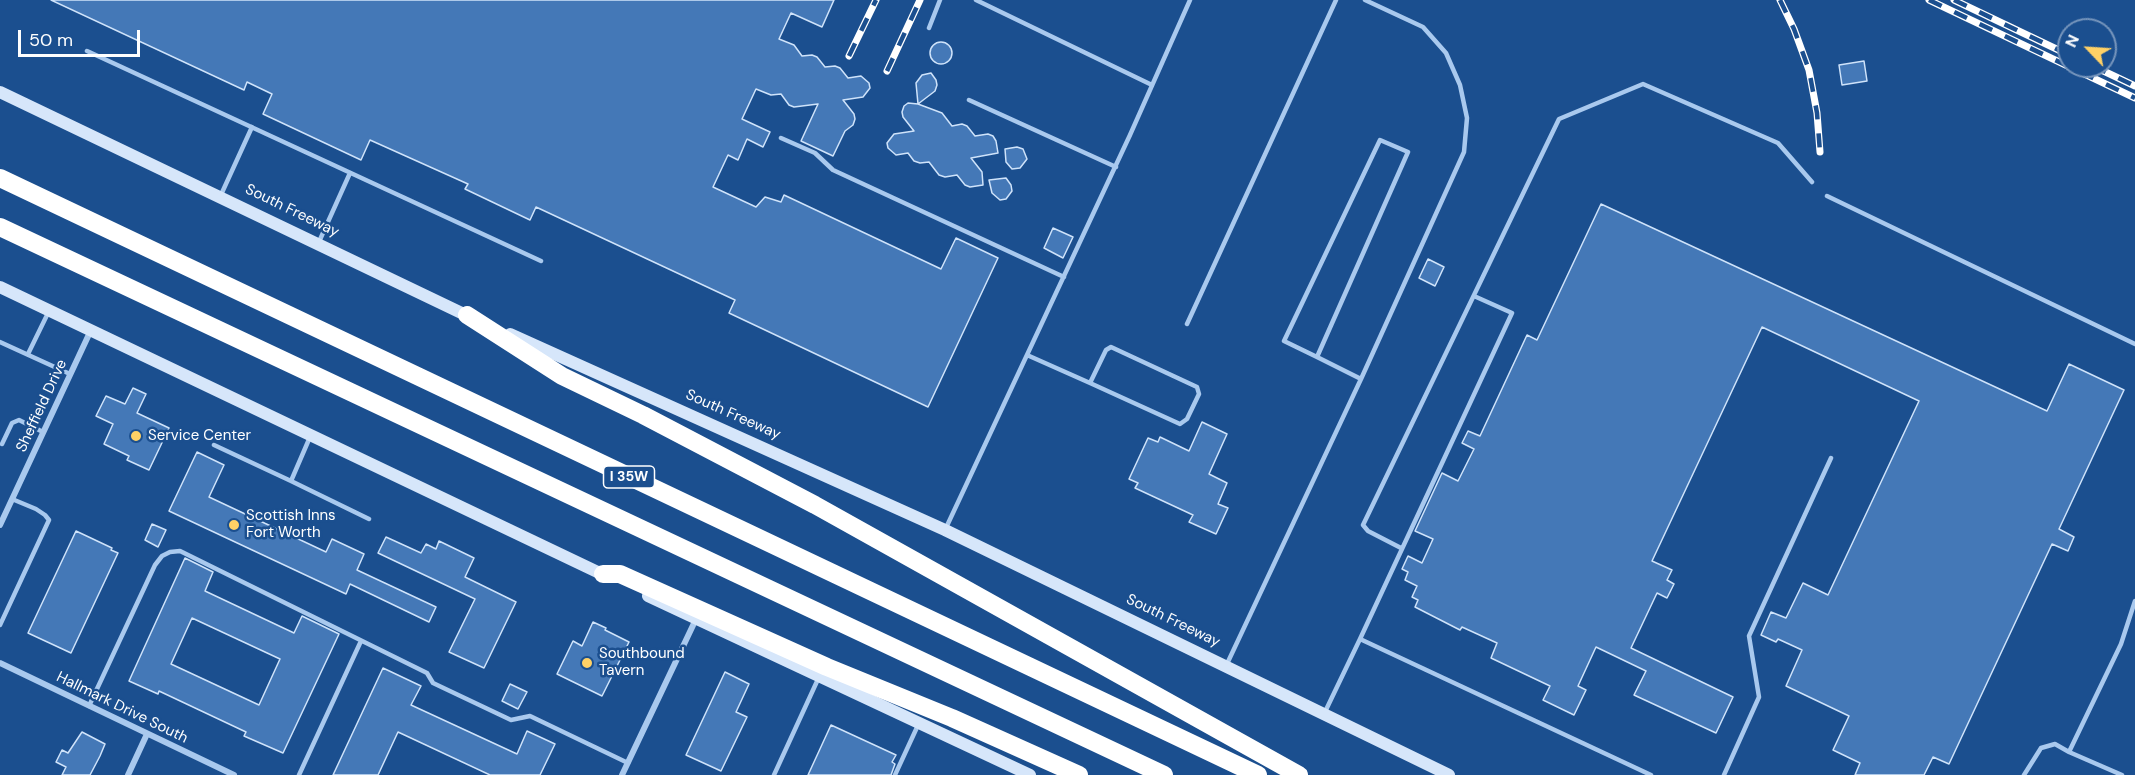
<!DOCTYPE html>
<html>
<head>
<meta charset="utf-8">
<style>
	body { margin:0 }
	#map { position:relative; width:2135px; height:775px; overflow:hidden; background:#1b4f8f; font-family:"DM Sans",sans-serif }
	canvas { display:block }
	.north { position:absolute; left:2057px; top:18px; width:60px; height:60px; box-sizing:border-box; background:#1b4f8f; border:2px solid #7695bc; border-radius:50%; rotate:295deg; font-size:16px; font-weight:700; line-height:24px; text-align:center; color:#fff }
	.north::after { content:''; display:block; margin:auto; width:21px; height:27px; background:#ffd166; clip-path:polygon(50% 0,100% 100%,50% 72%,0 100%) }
	.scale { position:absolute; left:18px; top:30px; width:122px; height:27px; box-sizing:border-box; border:3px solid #fff; border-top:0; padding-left:8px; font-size:18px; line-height:21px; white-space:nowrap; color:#fff; -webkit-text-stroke:4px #1b4f8f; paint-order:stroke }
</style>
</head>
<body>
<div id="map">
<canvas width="2135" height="775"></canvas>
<div class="north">N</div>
<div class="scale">50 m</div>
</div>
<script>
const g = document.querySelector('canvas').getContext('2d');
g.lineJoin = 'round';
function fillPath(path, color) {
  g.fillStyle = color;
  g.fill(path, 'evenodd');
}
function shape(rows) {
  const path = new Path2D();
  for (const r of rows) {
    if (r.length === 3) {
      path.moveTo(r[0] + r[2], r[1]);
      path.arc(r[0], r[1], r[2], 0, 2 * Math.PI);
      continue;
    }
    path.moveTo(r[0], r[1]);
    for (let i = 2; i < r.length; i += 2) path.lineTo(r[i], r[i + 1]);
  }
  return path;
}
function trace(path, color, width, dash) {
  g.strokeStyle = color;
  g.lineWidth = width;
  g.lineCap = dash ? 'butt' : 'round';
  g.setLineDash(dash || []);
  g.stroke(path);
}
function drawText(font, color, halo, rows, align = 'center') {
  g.font = font + ' "DM Sans",sans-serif';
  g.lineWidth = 5;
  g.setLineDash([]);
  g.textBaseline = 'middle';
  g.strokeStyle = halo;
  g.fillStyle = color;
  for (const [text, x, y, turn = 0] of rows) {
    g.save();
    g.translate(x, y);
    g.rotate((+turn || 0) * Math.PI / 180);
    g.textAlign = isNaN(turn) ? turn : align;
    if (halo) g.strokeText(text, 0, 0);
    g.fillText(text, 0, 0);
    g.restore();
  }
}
const building = shape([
	[51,0,834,0,822,27,791,13,779,39,794,45,802,56,812,55,817,57,825,67,835,66,840,68,848,78,861,76,869,83,870,88,863,97,843,100,854,114,855,119,853,125,845,131,833,156,801,141,818,104,794,107,789,105,781,94,771,95,756,89,742,119,770,132,763,147,747,139,738,160,728,155,713,187,756,207,765,197,781,202,784,195,941,269,956,238,998,258,928,407,729,313,735,300,536,207,530,220,465,189,468,184,370,140,361,160,263,114,272,94,247,82,244,90,51,0],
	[941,53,11],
	[1864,61,1867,81,1842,85,1839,65,1864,61],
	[931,73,936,80,937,85,935,91,918,104,942,113,952,126,962,124,967,126,975,136,988,134,993,136,996,141,998,153,971,158,982,172,983,185,970,187,965,185,957,175,945,177,939,175,929,162,920,163,914,161,908,153,896,155,888,148,887,143,894,134,914,131,903,117,902,112,904,106,908,103,918,104,916,83,922,75,931,73],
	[1017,147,1023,149,1027,159,1020,168,1012,169,1006,162,1005,149,1017,147],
	[1006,178,1011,185,1012,191,1006,199,1000,200,992,193,989,180,1006,178],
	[1601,204,2047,411,2069,364,2124,390,2059,529,2074,537,2068,551,2052,544,1949,764,1933,757,1924,775,1855,775,1860,763,1833,750,1849,716,1786,686,1802,650,1778,639,1776,642,1761,635,1771,612,1786,618,1803,583,1828,595,1919,401,1762,327,1652,561,1672,570,1667,580,1674,584,1667,598,1657,593,1631,648,1733,697,1716,733,1634,695,1646,671,1596,647,1578,686,1586,690,1574,715,1543,700,1550,686,1491,658,1497,643,1462,627,1460,630,1415,607,1418,600,1412,597,1417,586,1405,580,1408,572,1402,569,1408,556,1422,563,1433,539,1415,531,1442,473,1458,481,1474,449,1462,443,1468,431,1480,436,1527,335,1537,340,1601,204],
	[1053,228,1073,237,1063,258,1044,248,1053,228],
	[1428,259,1444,267,1435,286,1419,278,1428,259],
	[133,388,146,394,137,413,169,428,149,470,127,460,129,456,104,444,113,424,96,416,106,396,125,404,133,388],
	[1202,422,1227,434,1209,474,1227,483,1218,504,1228,508,1216,534,1189,522,1193,515,1135,488,1138,483,1129,479,1148,438,1158,442,1160,437,1189,451,1202,422],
	[197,452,224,465,209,497,326,552,332,539,364,554,357,570,436,607,429,622,350,584,346,594,169,511,197,452],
	[152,524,166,530,158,547,145,540,152,524],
	[76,531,112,548,111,550,118,553,71,653,28,633,76,531],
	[386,537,421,553,426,544,436,549,439,541,474,558,465,577,516,602,484,668,449,652,475,599,378,553,386,537],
	[185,558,213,572,205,591,294,633,302,616,339,634,283,753,244,736,246,732,159,691,158,694,129,681,185,558],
	[192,618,280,659,259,705,171,664,192,618],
	[593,622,606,628,605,630,629,642,602,696,557,674,573,641,582,646,593,622],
	[383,668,421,686,411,705,517,754,527,731,555,744,540,775,490,775,398,732,378,775,333,775,383,668],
	[725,672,749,684,736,712,747,717,721,771,686,755,725,672],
	[510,684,527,692,518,709,502,701,510,684],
	[831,725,896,755,892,762,895,764,891,775,808,775,831,725],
	[82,732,105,744,100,756,90,775,62,775,66,767,56,762,62,750,68,753,82,732]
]);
fillPath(building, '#4478b7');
trace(building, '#cfe3fa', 1.5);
trace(shape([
	[976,0,1152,85],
	[929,28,940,0],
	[87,51,541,261],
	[969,100,1116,167],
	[781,138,815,153,833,170,1064,277],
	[1827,196,2135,344],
	[220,197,252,127],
	[318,244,350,173],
	[1187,324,1336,0],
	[0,342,70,374],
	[28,354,49,311],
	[1027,355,1090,383,1180,424,1187,419,1199,394,1197,387,1111,347,1106,350,1090,383],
	[1361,379,1464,152,1467,118,1460,85,1446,53,1423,27,1365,0],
	[2,444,12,423,19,420,43,432],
	[214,445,291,481,310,437],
	[291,481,369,519],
	[945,530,1130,135,1190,0],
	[1401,548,1368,531,1363,525,1559,119,1643,84,1778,143,1812,182],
	[0,625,49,520,45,515,36,509,12,499],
	[1360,639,1512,313,1474,296],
	[1226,666,1361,379,1317,357,1284,341,1380,140,1408,152,1317,357],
	[89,706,155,565,162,556,170,552,180,551,427,673,433,683,511,720,530,716,628,763],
	[1324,714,1360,639,1651,775],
	[299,775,361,641],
	[774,775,819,677],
	[895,775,919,723],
	[1724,775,1759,697,1749,636,1831,458],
	[2024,775,2041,748,2055,744,2069,752],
	[2122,775,2069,752,2121,644,2135,601]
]), '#a9c9ee', 4.5);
trace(shape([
	[0,525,91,330],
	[0,663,234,775],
	[128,775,147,734],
	[622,775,696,619]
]), '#a9c9ee', 6);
trace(shape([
	[0,92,472,318],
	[0,287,608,577],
	[510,334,945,530,1449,775],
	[648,596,1030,775]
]), '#d6e6fa', 12);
trace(shape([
	[0,178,1258,775],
	[0,227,1164,775],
	[467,315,562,376,643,415,815,505,1299,775],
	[603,574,620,574,827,667,952,718,1079,775]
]), '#fff', 18);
const rail = shape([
	[1780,0,1794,29,1809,70,1817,113,1820,152],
	[1929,0,2135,98],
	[1954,0,2069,55],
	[849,56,876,0],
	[2093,66,2135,86],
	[887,71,920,0]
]);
trace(rail, '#fff', 7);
trace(rail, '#1b4f8f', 4.5, [14]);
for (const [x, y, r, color] of [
	[136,436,6,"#ffd166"],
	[234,525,6,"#ffd166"],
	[587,663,6,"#ffd166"]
]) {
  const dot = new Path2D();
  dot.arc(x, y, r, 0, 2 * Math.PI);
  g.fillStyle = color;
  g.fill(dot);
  trace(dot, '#1b4f8f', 2);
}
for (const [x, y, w] of [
	[629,477,51]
]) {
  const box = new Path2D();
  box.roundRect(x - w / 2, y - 11, w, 22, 4.5);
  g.fillStyle = '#1b4f8f';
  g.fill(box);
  trace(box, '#fff', 1.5);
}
drawText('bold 14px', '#fff', null, [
	["I 35W",629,477]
]);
drawText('15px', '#fff', '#1b4f8f', [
	["South Freeway",292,211,26],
	["Sheffield Drive",42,406,-65],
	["South Freeway",733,415,24],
	["South Freeway",1173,621,26],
	["Hallmark Drive South",122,708,26]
]);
drawText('15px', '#fff', '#1b4f8f', [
	["Service Center",148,436],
	["Scottish Inns",246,516],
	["Fort Worth",246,533],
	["Southbound",599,654],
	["Tavern",599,671]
], 'left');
</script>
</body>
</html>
